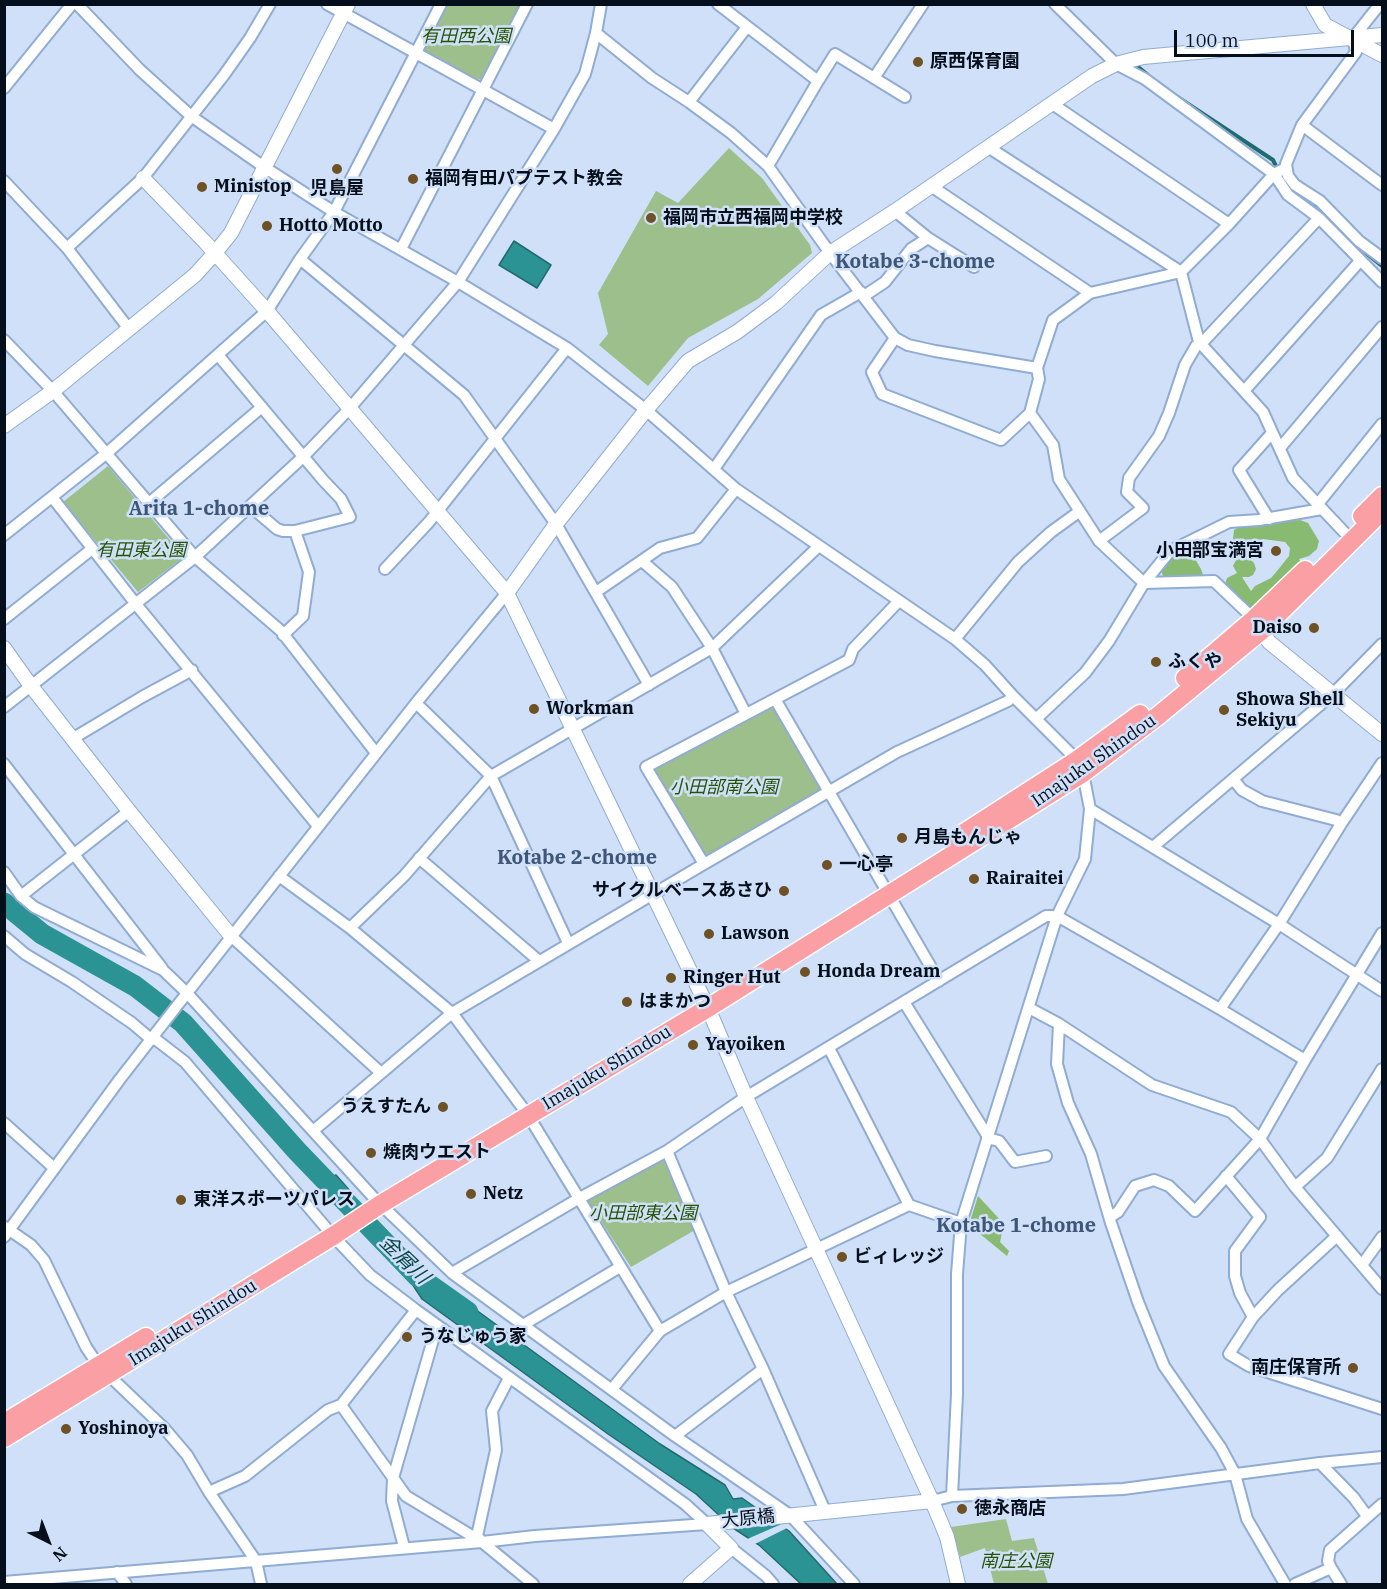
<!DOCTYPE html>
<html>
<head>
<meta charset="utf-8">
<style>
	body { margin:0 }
	#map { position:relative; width:1387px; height:1589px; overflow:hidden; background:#cfe0f8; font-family:"IBM Plex Serif",serif }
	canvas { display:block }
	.frame { position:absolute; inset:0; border:6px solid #050e1b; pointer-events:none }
	.north { position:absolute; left:18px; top:1511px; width:60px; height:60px; -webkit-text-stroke:4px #cfe0f8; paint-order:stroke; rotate:138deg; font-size:16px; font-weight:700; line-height:24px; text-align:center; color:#050e1b }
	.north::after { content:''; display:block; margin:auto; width:21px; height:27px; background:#050e1b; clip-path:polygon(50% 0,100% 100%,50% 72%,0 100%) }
	.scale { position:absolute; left:1174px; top:30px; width:180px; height:27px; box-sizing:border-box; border:3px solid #050e1b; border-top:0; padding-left:8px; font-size:18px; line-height:21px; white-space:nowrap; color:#050e1b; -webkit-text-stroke:4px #cfe0f8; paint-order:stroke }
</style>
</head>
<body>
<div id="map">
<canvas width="1387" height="1589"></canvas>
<div class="frame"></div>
<div class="north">N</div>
<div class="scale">100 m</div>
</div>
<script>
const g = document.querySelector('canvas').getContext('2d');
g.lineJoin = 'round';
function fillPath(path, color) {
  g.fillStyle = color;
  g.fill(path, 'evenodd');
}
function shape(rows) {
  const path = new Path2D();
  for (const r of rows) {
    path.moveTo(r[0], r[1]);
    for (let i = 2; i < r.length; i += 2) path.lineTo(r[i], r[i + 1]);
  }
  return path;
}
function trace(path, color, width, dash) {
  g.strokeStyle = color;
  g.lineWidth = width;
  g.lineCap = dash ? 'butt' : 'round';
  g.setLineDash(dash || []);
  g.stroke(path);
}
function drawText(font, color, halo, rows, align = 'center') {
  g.font = font + ' "IBM Plex Serif","Noto Sans JP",serif';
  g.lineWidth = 5;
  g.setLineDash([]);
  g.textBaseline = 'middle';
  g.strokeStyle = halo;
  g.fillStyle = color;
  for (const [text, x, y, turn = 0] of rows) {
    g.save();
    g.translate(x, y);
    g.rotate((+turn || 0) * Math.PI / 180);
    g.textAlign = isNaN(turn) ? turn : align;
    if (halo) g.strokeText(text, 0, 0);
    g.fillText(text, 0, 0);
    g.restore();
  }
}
fillPath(shape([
	[446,5,521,5,481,79,477,80,424,54,423,48],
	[729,148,762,178,810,245,812,253,758,299,688,338,648,386,599,345,608,334,598,293,656,191,678,203],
	[108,466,184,557,138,592,63,502],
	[774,703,823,790,705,859,651,769],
	[662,1157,695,1230,631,1267,588,1201],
	[1006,1519,1012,1541,1034,1538,1048,1584,994,1584,985,1548,960,1557,951,1527]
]), '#9cbf8b');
fillPath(shape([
	[1300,520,1308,523,1319,541,1317,549,1309,556,1299,559,1301,563,1290,574,1286,574,1285,578,1279,585,1274,586,1273,590,1263,599,1260,599,1253,608,1247,609,1224,587,1227,578,1237,573,1233,566,1236,560,1248,557,1254,563,1256,569,1253,575,1249,577,1242,577,1251,591,1255,586,1271,578,1277,571,1289,556,1290,548,1285,542,1263,539,1245,550,1236,545,1233,540,1234,530,1243,525,1269,524],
	[1183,548,1191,552,1201,569,1203,575,1201,579,1164,578,1161,571,1162,567,1173,554],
	[978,1196,1004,1224,1000,1242,1009,1251,1007,1256,969,1225]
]), '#89ba71');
const water = shape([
	[514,241,551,265,537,288,499,265,514,241],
	[336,1175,382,1227,411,1270,437,1295,457,1296,660,1444,725,1485,733,1499,742,1498,789,1531,837,1584,801,1584,759,1545,733,1528,696,1494,608,1434,422,1299,374,1226,324,1180,336,1175]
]);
fillPath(water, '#2c9394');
trace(water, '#206b70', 1.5);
fillPath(shape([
	[355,1192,381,1221,371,1228,341,1200],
	[784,1523,789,1527,753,1545,745,1540]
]), '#cfe0f8');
trace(shape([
	[1137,66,1148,75],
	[1176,96,1273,160,1278,170],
	[1285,182,1319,209,1347,238,1382,266]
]), '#206b70', 4);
trace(shape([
	[4,903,42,934,135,986,183,1023,297,1151,417,1276,468,1312]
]), '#2c9394', 21);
const street = shape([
	[77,4,140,70,191,116,264,167,334,212,458,282,567,348,646,410,736,489,955,639,985,665,1013,696],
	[718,4,818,81,768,166],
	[1055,4,1116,64,1145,79,1274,174,1288,195,1319,218,1382,282],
	[1380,4,1353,38,1356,52,1302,125,1286,164,1288,176,1295,185,1320,201,1359,241,1382,258],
	[596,33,652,78,689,102,731,133,768,166,830,253,895,338,872,372,882,394,1001,440,1030,413,1039,379,1037,368,1053,320,1090,293,1181,272,1229,224,1274,174,1286,168],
	[874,78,923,4],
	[818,81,835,54,905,97],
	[4,88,72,4],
	[689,102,747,27],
	[1051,103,1229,224],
	[1302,125,1382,185],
	[554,129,585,74,596,33,601,4],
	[988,147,1181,272,1198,338,1201,344,1263,412,1293,478,1344,532],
	[4,181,67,248,129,329],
	[931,186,1090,293],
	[895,211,928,238,974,267],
	[67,248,143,178,224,75,250,38,270,4],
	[401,249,527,4],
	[300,259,464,395,556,524,649,685],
	[864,296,885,282,911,249,928,238],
	[895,338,908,345,935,351,1037,368],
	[4,340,53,391,195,557,281,631,376,753],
	[218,355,323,480,341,499,350,517,295,531,309,572,303,616,283,635],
	[1244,391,1360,261],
	[1030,413,1053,445,1059,479,1099,541,1144,583,1214,581,1254,619],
	[1280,448,1382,327],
	[714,469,821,315,861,292],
	[52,497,135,603,318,826],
	[149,503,262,407],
	[1317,505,1382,424],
	[250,506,277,529,283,531,295,531],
	[1269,519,1239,470,1272,433],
	[4,535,107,453,267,311,300,259,334,212,441,4],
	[1099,541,1143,508,1127,492,1129,478,1159,436,1169,413,1185,365,1196,346,1201,344,1319,218],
	[642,561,672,587,712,648,746,714],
	[385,569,429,522,567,348],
	[596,592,660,548,697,538,736,489],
	[4,619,92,549],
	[955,639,1018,562,1051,532,1080,511],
	[775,699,939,981],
	[416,703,491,776,568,943],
	[4,707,195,557,304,456,350,408,458,282,554,129,327,4],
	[1037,718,1085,673,1109,641,1144,583,1170,551,1229,522,1259,520,1322,509],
	[72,739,142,697,192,670],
	[4,764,162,968],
	[1233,779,1242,790,1262,801,1336,820,1341,824],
	[1090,809,1279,924,1382,991],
	[1153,847,1333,694,1382,644],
	[419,858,539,961],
	[704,864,646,767,849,660,853,649,899,601],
	[4,872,21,896,34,907,163,970,187,993,374,1198,452,1273,675,1436,790,1515,854,1584],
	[279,876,350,928,452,1013,528,1115,660,1331],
	[21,896,129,811],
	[350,928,404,876,491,776,712,648,819,546],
	[4,936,25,954,72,982,132,1023,152,1040],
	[231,936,381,1073],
	[904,1002,987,1135],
	[1029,1008,1059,1024,1152,1085,1231,1112,1260,1139,1295,1187,1382,1289],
	[1220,1009,1279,924,1341,824,1382,763],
	[1059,1024,1057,1064,1068,1103,1091,1154,1111,1223,1138,1302,1164,1366,1221,1448,1235,1474,1247,1519,1285,1584],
	[154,1038,185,1062,333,1236,370,1275,416,1310,341,1405,328,1410,245,1476,209,1492],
	[829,1048,909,1205],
	[1305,1060,1382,933],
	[4,1123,54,1168],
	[313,1131,452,1013,704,864,897,752,1008,701,1013,696,1077,760,1083,773,1090,809,1085,859,1057,916,961,1223,957,1274,957,1394,952,1496],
	[987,1138,999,1141,1015,1162,1046,1156],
	[667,1151,726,1292,763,1369,825,1511],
	[1226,1176,1260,1217,1235,1251,1235,1276,1240,1293,1253,1317,1229,1354,1249,1366,1382,1409],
	[1295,1187,1327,1158,1382,1069],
	[5,1227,31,1245,44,1260,86,1347,98,1365,164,1428,187,1455,209,1492,256,1561,261,1584],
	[4,1237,120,1079,187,993,416,703,507,593],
	[1362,1265,1382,1237],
	[452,1273,578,1199,667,1151,746,1097,1046,916,1057,916,1220,1009,1305,1060,1260,1139,1195,1211,1169,1186,1154,1180,1135,1186,1118,1212,1110,1217],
	[416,1310,685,1504,707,1524],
	[1253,1317,1278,1290,1337,1236],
	[523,1325,620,1267],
	[612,1389,660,1331,726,1292,909,1205,961,1223],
	[341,1405,406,1496,482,1542,533,1584],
	[675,1436,763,1369],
	[1320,1463,1354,1498,1367,1516],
	[932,1501,952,1496,1123,1489,1320,1463,1382,1457],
	[482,1542,477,1536,496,1450,492,1411,509,1378],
	[404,1547,392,1501,393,1478,437,1326],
	[731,1548,766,1576,773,1584],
	[1331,1568,1328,1561,1330,1550,1382,1504],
	[117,1572,126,1584],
	[4,1582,482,1542,535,1536,707,1524],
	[1295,1584,1331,1568,1341,1584]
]);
const secondary = shape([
	[1313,4,1325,25,1382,55],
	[143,178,205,242,267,311,507,593,708,1008,746,1097,932,1501,947,1537,958,1584],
	[4,426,53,391,195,275,215,253,231,233,348,4],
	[507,593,556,524,646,410,688,361,737,332,776,303,830,253,895,211,1092,76,1116,64,1143,57,1382,35],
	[1256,623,1269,642,1382,734],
	[4,648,31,686,129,811,231,936],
	[707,1524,932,1501],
	[690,1584,731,1548,707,1524]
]);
const highway = shape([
	[1362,516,1382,496],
	[1185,678,1254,619,1305,570],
	[956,838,1077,760,1140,714],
	[4,1423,146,1337],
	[4,1438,333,1236,381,1204,708,1008,1083,773,1159,715,1261,631,1382,511]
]);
trace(street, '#90acd2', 14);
trace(secondary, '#90acd2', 16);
trace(highway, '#fff', 21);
trace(street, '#fff', 10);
trace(secondary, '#fff', 14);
trace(highway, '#faa0a5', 18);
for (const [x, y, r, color] of [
	[918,62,6,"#6e5125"],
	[337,169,6,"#6e5125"],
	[413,179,6,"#6e5125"],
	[202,187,6,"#6e5125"],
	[651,218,6,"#6e5125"],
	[267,226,6,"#6e5125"],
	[1276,551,6,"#6e5125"],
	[1314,628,6,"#6e5125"],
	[1156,662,6,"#6e5125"],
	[534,709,6,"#6e5125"],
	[1224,710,6,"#6e5125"],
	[902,838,6,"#6e5125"],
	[827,865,6,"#6e5125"],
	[974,879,6,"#6e5125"],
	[784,891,6,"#6e5125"],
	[709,934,6,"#6e5125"],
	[805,972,6,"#6e5125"],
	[671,978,6,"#6e5125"],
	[627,1002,6,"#6e5125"],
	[693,1045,6,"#6e5125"],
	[443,1107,6,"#6e5125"],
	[371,1153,6,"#6e5125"],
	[471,1194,6,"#6e5125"],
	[181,1200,6,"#6e5125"],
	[842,1257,6,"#6e5125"],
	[407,1337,6,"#6e5125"],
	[1353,1368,6,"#6e5125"],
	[66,1429,6,"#6e5125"],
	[962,1509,6,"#6e5125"]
]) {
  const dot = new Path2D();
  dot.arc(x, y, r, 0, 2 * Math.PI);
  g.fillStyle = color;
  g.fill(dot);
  trace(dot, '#cfe0f8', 2);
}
drawText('italic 18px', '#265303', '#cfe0f8', [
	["有田西公園",466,37],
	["有田東公園",141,551],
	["小田部南公園",724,788],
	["小田部東公園",643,1214],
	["南庄公園",1016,1562]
]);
drawText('bold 18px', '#050e1b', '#cfe0f8', [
	["原西保育園",930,62],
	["福岡有田パプテスト教会",425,179],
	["Ministop",214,187],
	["児島屋",337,189,"center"],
	["福岡市立西福岡中学校",663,218],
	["Hotto Motto",279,226],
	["小田部宝満宮",1264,551,"right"],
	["Daiso",1302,628,"right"],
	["ふくや",1168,662],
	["Showa Shell",1236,700],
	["Sekiyu",1236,721],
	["Workman",546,709],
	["月島もんじゃ",914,838],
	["一心亭",839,865],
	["Rairaitei",986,879],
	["サイクルベースあさひ",772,891,"right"],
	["Lawson",721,934],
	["Honda Dream",817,972],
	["Ringer Hut",683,978],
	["はまかつ",639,1002],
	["Yayoiken",705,1045],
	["うえすたん",431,1107,"right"],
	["焼肉ウエスト",383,1153],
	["Netz",483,1194],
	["東洋スポーツパレス",193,1200],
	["ビィレッジ",854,1257],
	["うなじゅう家",419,1337],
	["南庄保育所",1341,1368,"right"],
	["Yoshinoya",78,1429],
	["徳永商店",974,1509]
], 'left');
drawText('18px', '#050e1b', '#cfe0f8', [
	["Imajuku Shindou",1094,761,-35],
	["Imajuku Shindou",607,1068,-31],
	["Imajuku Shindou",193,1323,-32],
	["大原橋",748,1519,-6]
]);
drawText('bold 20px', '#3e5778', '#cfe0f8', [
	["Kotabe 3-chome",915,262],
	["Arita 1-chome",199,509],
	["Kotabe 2-chome",577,858],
	["Kotabe 1-chome",1016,1226]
]);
drawText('italic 20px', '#094647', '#cfe0f8', [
	["金屑川",404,1260,44]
]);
</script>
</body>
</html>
